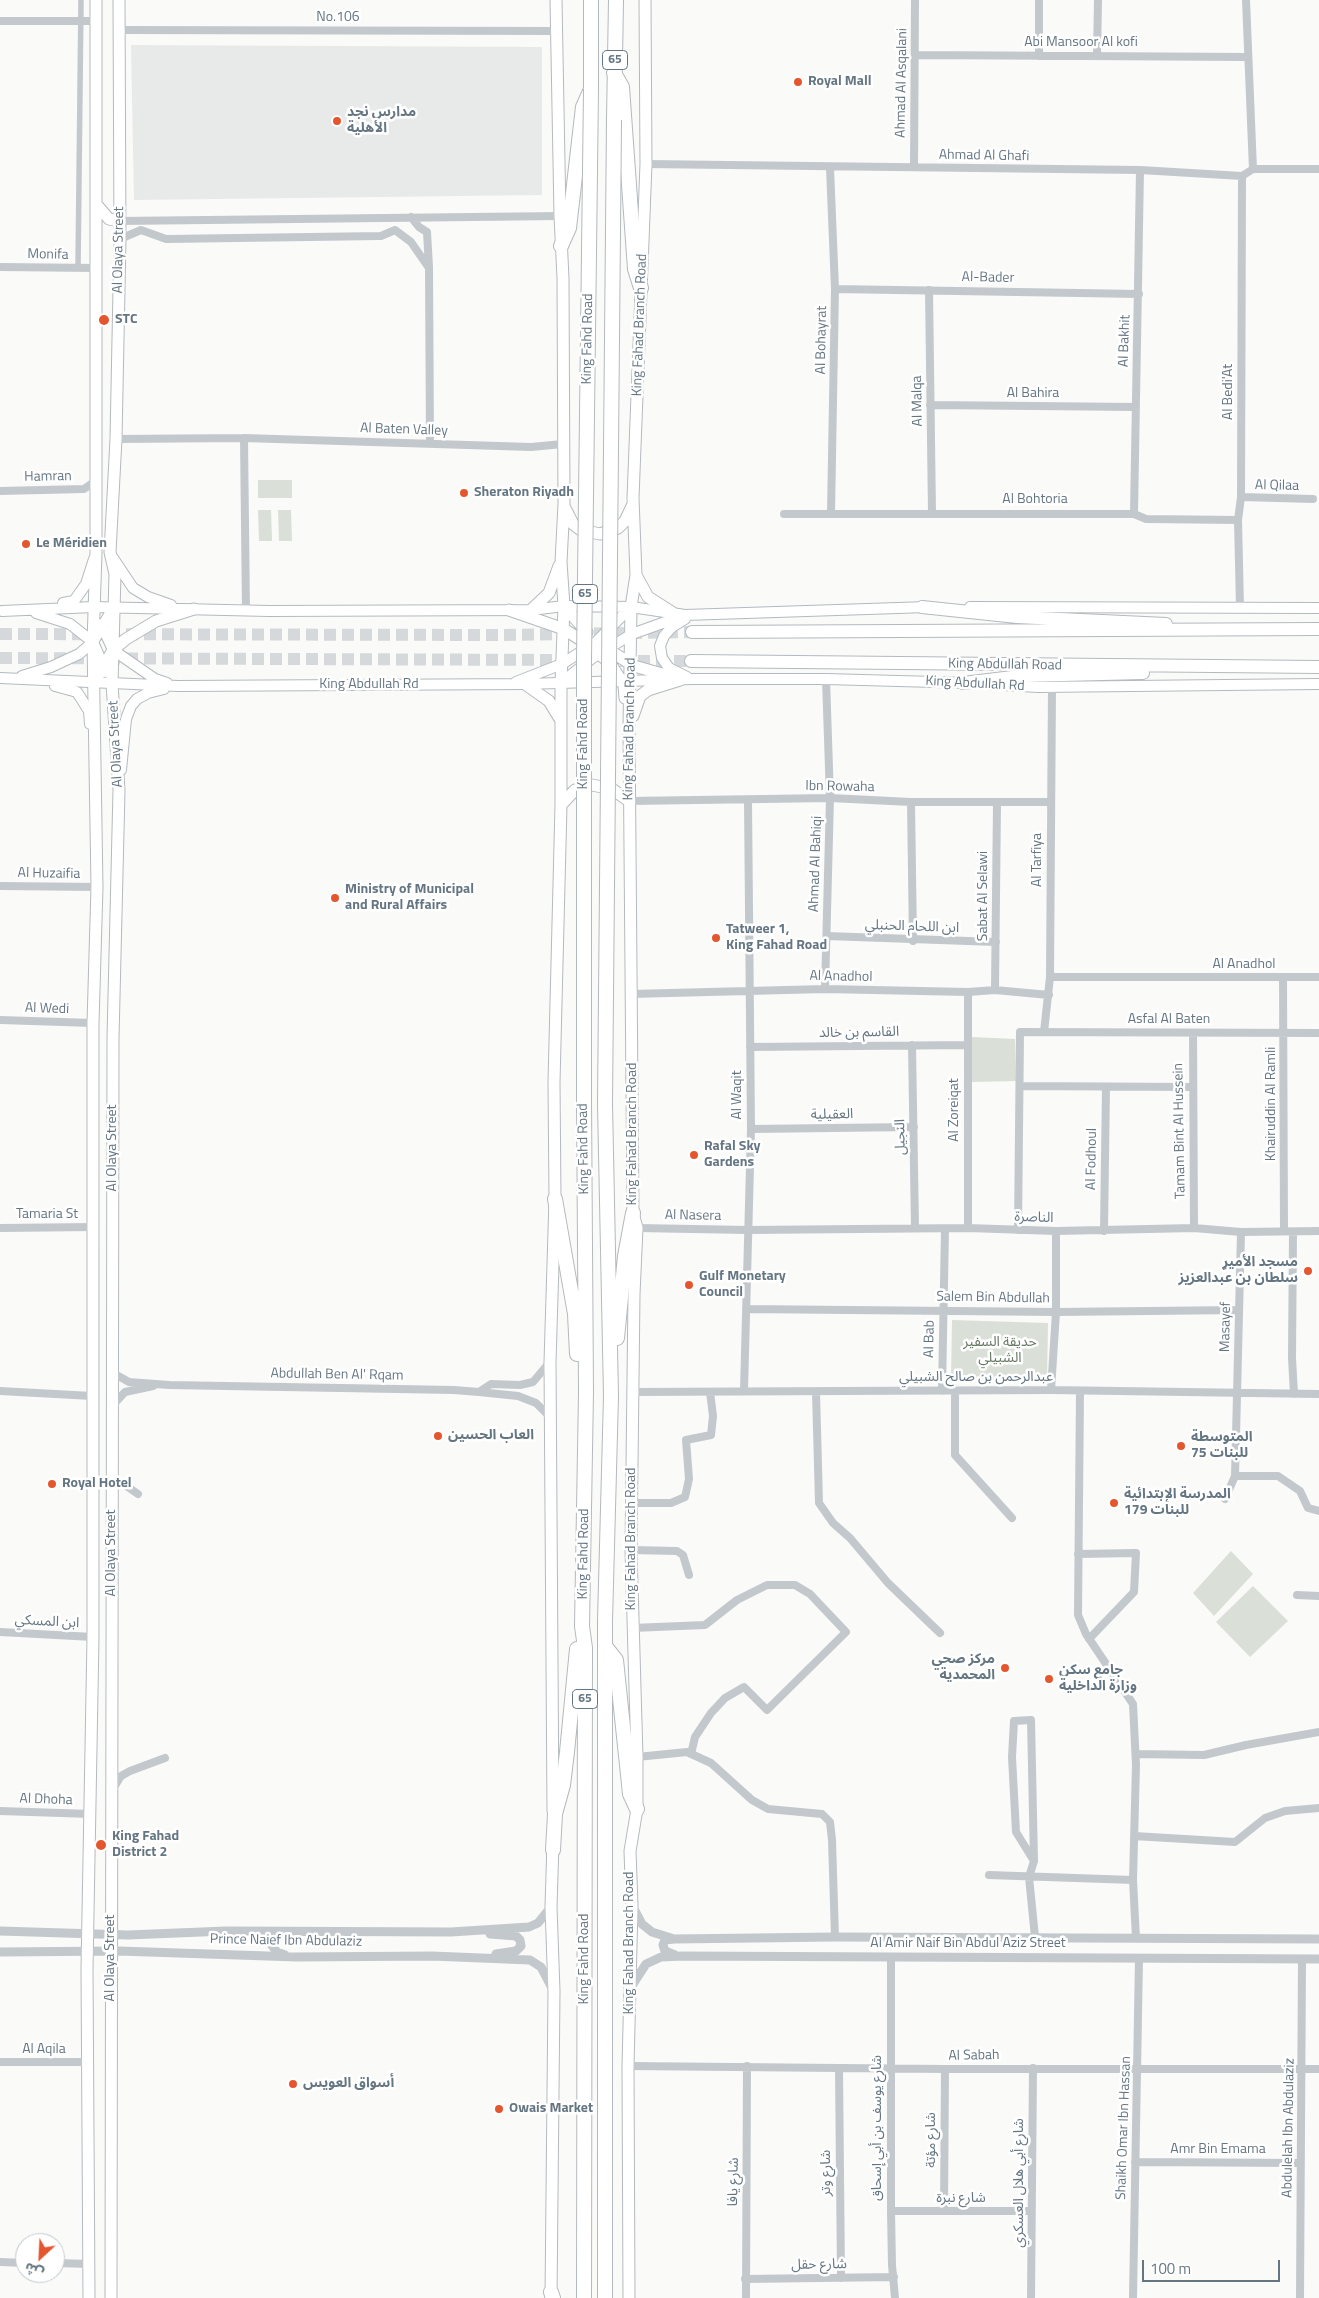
<!DOCTYPE html>
<html>
<head>
<meta charset="utf-8">
<style>
	body { margin:0 }
	#map { position:relative; width:1319px; height:2298px; overflow:hidden; background:#fafaf8; font-family:"Titillium Web","Noto Sans Arabic",sans-serif }
	canvas { display:block }
	.north { position:absolute; left:15px; top:2233px; width:50px; height:50px; box-sizing:border-box; background:#fff; border:1px solid #c1c8cd; border-radius:50%; rotate:205deg; font-size:14px; font-weight:700; line-height:20px; text-align:center; color:#657683 }
	.north::after { content:''; display:block; margin:auto; width:18px; height:22px; background:#e4572e; clip-path:polygon(50% 0,100% 100%,50% 72%,0 100%) }
	.scale { position:absolute; left:1142px; top:2260px; width:138px; height:22px; box-sizing:border-box; border:2px solid #657683; border-top:0; padding-left:6px; font-size:15px; line-height:18px; white-space:nowrap; color:#657683; -webkit-text-stroke:4px #fff; paint-order:stroke }
</style>
</head>
<body>
<div id="map">
<canvas width="1319" height="2298"></canvas>
<div class="north">ش</div>
<div class="scale">100 m</div>
</div>
<script>
const g = document.querySelector('canvas').getContext('2d');
g.lineJoin = 'round';
function fillPath(path, color) {
  g.fillStyle = color;
  g.fill(path, 'evenodd');
}
function shape(rows) {
  const path = new Path2D();
  for (const r of rows) {
    path.moveTo(r[0], r[1]);
    for (let i = 2; i < r.length; i += 2) path.lineTo(r[i], r[i + 1]);
  }
  return path;
}
function trace(path, color, width, dash) {
  g.strokeStyle = color;
  g.lineWidth = width;
  g.lineCap = dash ? 'butt' : 'round';
  g.setLineDash(dash || []);
  g.stroke(path);
}
function drawText(font, color, halo, rows, align = 'center') {
  g.font = font + ' "Titillium Web","Noto Sans Arabic",sans-serif';
  g.lineWidth = 5;
  g.setLineDash([]);
  g.textBaseline = 'middle';
  g.strokeStyle = halo;
  g.fillStyle = color;
  for (const [text, x, y, turn = 0] of rows) {
    g.save();
    g.translate(x, y);
    g.rotate((+turn || 0) * Math.PI / 180);
    g.textAlign = isNaN(turn) ? turn : align;
    if (halo) g.strokeText(text, 0, 0);
    g.fillText(text, 0, 0);
    g.restore();
  }
}
fillPath(shape([
	[131,45,542,47,542,195,134,200]
]), '#e8e9e9');
fillPath(shape([
	[258,480,292,480,292,498,258,498],
	[258,510,271,510,272,541,259,541],
	[278,510,291,510,292,541,279,541],
	[972,1037,1015,1039,1016,1081,972,1082],
	[952,1320,1048,1323,1047,1381,951,1379],
	[1231,1551,1253,1574,1214,1616,1193,1593],
	[1253,1586,1288,1621,1250,1657,1216,1622]
]), '#dadfd7');
trace(shape([
	[0,634,504,635,692,632],
	[0,658,572,660],
	[620,661,691,661]
]), '#d5d9db', 12, [12, 6]);
const secondary = shape([
	[113,558,133,588,148,597,171,605],
	[63,603,74,601,86,584,94,559],
	[970,607,1319,608],
	[2,611,94,607,269,611,531,610,564,606,631,607,685,615,928,607],
	[36,613,70,624,93,642,106,672],
	[685,619,672,627,664,636,660,646,662,658,669,668,687,677],
	[101,624,113,650,155,679,167,683],
	[22,676,51,667,79,654,93,642,113,608],
	[0,678,178,686,525,684,693,679,826,679,971,683],
	[516,682,562,664,596,642,631,607],
	[561,683,591,659,632,634,682,616],
	[985,684,1038,687,1319,684],
	[55,686,77,692,89,711,90,724],
	[121,770,126,719,131,706,137,699,148,693,164,689]
]);
const primary = shape([
	[96,204,109,219,119,221],
	[565,508,573,524,581,530,600,534,618,528,625,521,632,506],
	[636,575,648,597,673,613],
	[564,606,587,632],
	[509,610,564,629,587,644,610,663,624,685,625,698],
	[531,610,549,593,559,566],
	[604,647,634,666,680,679],
	[95,681,113,650,126,639,156,621,194,609],
	[525,684,549,701,560,719],
	[633,716,640,696,648,690,680,680],
	[561,805,575,790,592,785,612,789,629,801],
	[553,1811,550,1362,555,1199,554,1082,561,805,561,683,564,606,561,562,564,504,563,278,560,216,556,0],
	[89,2298,87,1969,93,1637,93,1023,97,887,93,642,96,553,96,0],
	[111,2298,113,1038,119,790,112,684,115,574,110,552,116,439,120,239,119,0],
	[551,2298,554,1991,551,1907,553,1842],
	[629,2298,628,2066,632,1905,630,1851,637,1809,637,1757,631,1550,634,1294,637,1228,633,1213,629,727,631,607,636,575,633,498,646,164,645,0]
]);
const trunk = shape([
	[922,607,1017,617,1166,624],
	[692,632,1319,629],
	[691,661,1319,667],
	[963,683,1021,676,1143,673]
]);
const motorway = shape([
	[614,73,622,87,635,269,641,288],
	[614,120,616,0],
	[561,246,569,228,583,107,591,89,591,0],
	[584,1100,586,1392,582,1626,585,1648,584,2298],
	[605,1104,611,1396,605,1621,605,2298],
	[555,1199,575,1314,577,1354],
	[617,1338,625,1256,633,1213],
	[605,1646,616,1660,630,1794,637,1809],
	[553,1850,555,1814,563,1785,567,1752,577,1649],
	[551,2292,553,2298]
]);
trace(secondary, '#b3babf', 12);
trace(primary, '#b5babe', 13);
trace(trunk, '#b4b9bd', 14);
trace(motorway, '#b4b9bd', 16);
trace(shape([
	[78,268,81,0]
]), '#c3c8cc', 5.5);
trace(shape([
	[1246,0,1253,169],
	[0,21,97,21],
	[120,30,555,31],
	[916,55,1247,57],
	[1039,56,1039,0],
	[1097,56,1098,0],
	[646,164,1140,170,1242,176,1253,169,1319,169],
	[914,167,915,0],
	[830,168,835,289,831,513],
	[411,217,419,227,427,232,429,267],
	[119,221,560,216],
	[120,239,141,230,166,239,381,236,395,230,411,242,429,268,430,444],
	[0,267,96,268],
	[835,289,1139,294],
	[929,290,932,513],
	[930,405,1136,407],
	[244,438,246,611],
	[116,439,244,438,531,447,563,444],
	[0,491,84,489,94,482],
	[1241,497,1313,499],
	[784,514,1134,514,1146,519,1238,520],
	[1134,514,1140,170],
	[1240,607,1238,520,1241,497,1242,176],
	[629,801,830,798,911,802,1051,802],
	[911,802,913,941],
	[0,886,97,887],
	[827,936,996,942],
	[1050,977,1319,977],
	[1283,977,1284,1231],
	[825,989,830,798,826,679],
	[995,990,997,802],
	[631,994,825,989,968,992,995,990,1049,995],
	[0,1020,93,1023],
	[1044,1032,1050,977,1052,687],
	[1193,1033,1194,1228],
	[912,1045,915,1228],
	[750,1047,968,1045],
	[1020,1086,1191,1087],
	[751,1129,914,1127],
	[0,1228,94,1227],
	[637,1228,748,1230,968,1228,1056,1231,1194,1228,1241,1232,1319,1231],
	[968,1228,968,992],
	[1018,1230,1020,1032,1319,1033],
	[1104,1231,1106,1087],
	[1293,1232,1292,1358,1294,1394],
	[746,1309,1056,1312,1239,1310],
	[113,1373,129,1382,169,1385,454,1390,479,1392,491,1384,520,1385,533,1382,549,1363],
	[744,1390,751,1129,748,800],
	[1051,1390,1056,1312,1056,1231],
	[0,1391,92,1396],
	[942,1391,945,1229],
	[479,1392,518,1396,536,1403,551,1418],
	[634,1392,1051,1390,1319,1394],
	[816,1392,819,1503,833,1523,850,1538,888,1583,940,1633],
	[955,1392,955,1455,1012,1518],
	[1080,1392,1078,1615,1086,1634,1133,1704,1136,1765,1133,1880,1136,1938],
	[113,1405,125,1392,153,1386],
	[112,1476,138,1494],
	[1235,1476,1278,1476,1300,1491,1308,1508,1319,1511],
	[1225,1499,1235,1476,1241,1232],
	[631,1503,671,1503,685,1497,689,1479,686,1440,711,1435,713,1416,710,1392],
	[631,1550,677,1551,683,1555,689,1575],
	[1078,1554,1136,1553,1134,1592,1089,1639],
	[1297,1595,1319,1596],
	[632,1628,705,1625,737,1600,767,1585,795,1585,810,1594,846,1632,767,1710,744,1687,725,1698,711,1713,695,1737,691,1754],
	[0,1632,93,1637],
	[1136,1754,1204,1755,1246,1745,1319,1732],
	[637,1757,687,1752,711,1763,752,1800,768,1809,822,1814,830,1822,832,1840,835,1937],
	[113,1789,121,1776,130,1771,165,1758],
	[0,1811,91,1814],
	[1134,1836,1235,1842,1265,1818,1285,1811,1319,1808],
	[1034,1861,1016,1832,1012,1757,1014,1721,1031,1720,1034,1861,1029,1877,1035,1937],
	[989,1875,1133,1880],
	[891,1958,891,2211,892,2265,895,2298],
	[0,2062,89,2062],
	[628,2066,945,2069,1319,2069],
	[839,2068,841,2278],
	[1135,2162,1300,2163],
	[891,2211,1031,2211],
	[944,2211,945,2069],
	[0,2262,25,2263],
	[55,2263,90,2264],
	[745,2279,894,2277],
	[746,2298,747,2066],
	[1031,2298,1033,2068],
	[1133,2298,1139,1958],
	[1300,2298,1302,1959]
]), '#c3c8cc', 8);
trace(shape([
	[632,1905,642,1924,652,1932,674,1939,835,1937,1319,1939],
	[0,1931,128,1935,226,1931,451,1932,529,1927,538,1923,551,1907],
	[282,1933,273,1935,270,1943,277,1952,285,1955],
	[490,1934,516,1936,520,1940,521,1946,516,1951,496,1954],
	[674,1939,665,1940,663,1945,665,1951,675,1955],
	[0,1952,119,1951,297,1957,432,1956,530,1960,541,1967,553,1990],
	[631,1987,646,1964,661,1957,683,1956,1319,1959]
]), '#c3c8cc', 9);
trace(secondary, '#fff', 10);
trace(primary, '#fff', 11);
trace(trunk, '#fff', 12);
trace(motorway, '#fff', 14);
const motorwayBridge = shape([
	[584,1100,584,659,591,89],
	[605,1104,614,120]
]);
trace(motorwayBridge, '#b4b9bd', 16, []);
trace(motorwayBridge, '#fff', 14);
for (const [x, y, r, color] of [
	[798,82,5,"#e4572e"],
	[337,121,5,"#e4572e"],
	[104,320,6,"#e4572e"],
	[464,493,5,"#e4572e"],
	[26,544,5,"#e4572e"],
	[335,898,5,"#e4572e"],
	[716,938,5,"#e4572e"],
	[694,1155,5,"#e4572e"],
	[1308,1271,5,"#e4572e"],
	[689,1285,5,"#e4572e"],
	[438,1436,5,"#e4572e"],
	[1181,1446,5,"#e4572e"],
	[52,1484,5,"#e4572e"],
	[1114,1503,5,"#e4572e"],
	[1005,1668,5,"#e4572e"],
	[1049,1679,5,"#e4572e"],
	[101,1845,6,"#e4572e"],
	[293,2084,5,"#e4572e"],
	[499,2109,5,"#e4572e"]
]) {
  const dot = new Path2D();
  dot.arc(x, y, r, 0, 2 * Math.PI);
  g.fillStyle = color;
  g.fill(dot);
  trace(dot, '#fff', 2);
}
for (const [x, y, w] of [
	[615,60,25],
	[585,594,25],
	[585,1699,25]
]) {
  const box = new Path2D();
  box.roundRect(x - w / 2, y - 9.5, w, 19, 4);
  g.fillStyle = '#fff';
  g.fill(box);
  trace(box, '#657683', 1);
}
drawText('bold 12px', '#657683', null, [
	["65",615,60],
	["65",585,594],
	["65",585,1699]
]);
drawText('14px', '#657683', '#fff', [
	["No.106",338,18],
	["Abi Mansoor Al kofi",1081,43],
	["Ahmad Al Asqalani",902,83,-89],
	["Ahmad Al Ghafi",984,156,1],
	["Al Olaya Street",119,250,-89],
	["Monifa",48,255,1],
	["Al-Bader",988,278,1],
	["King Fahad Branch Road",640,325,-88],
	["King Fahd Road",588,339,-89],
	["Al Bohayrat",822,340,-89],
	["Al Bakhit",1125,341,-88],
	["Al Bedi'At",1229,392,-90],
	["Al Bahira",1033,394],
	["Al Malqa",918,401,-91],
	["Al Baten Valley",404,430,2],
	["Hamran",48,477,-1],
	["Al Qilaa",1277,486,1],
	["Al Bohtoria",1035,500],
	["King Abdullah Road",1005,665,1],
	["King Abdullah Rd",975,684,3],
	["King Abdullah Rd",369,685],
	["King Fahad Branch Road",630,729,-89],
	["Al Olaya Street",116,744,-93],
	["King Fahd Road",584,744,-90],
	["Ibn Rowaha",840,787,1],
	["Al Tarfiya",1038,860,-90],
	["Ahmad Al Bahiqi",816,864,-88],
	["Al Huzaifia",49,874,1],
	["Sabat Al Selawi",984,896,-90],
	["ابن اللحام الحنبلي",912,927,2],
	["Al Anadhol",1244,965],
	["Al Anadhol",841,977,1],
	["Al Wedi",47,1009,2],
	["Asfal Al Baten",1169,1020],
	["القاسم بن خالد",859,1033,-1],
	["Al Waqit",738,1095,-90],
	["Khairuddin Al Ramli",1272,1104,-90],
	["Al Zoreiqat",955,1110,-90],
	["العقيلية",832,1115,-1],
	["Tamam Bint Al Hussein",1180,1131,-91],
	["King Fahad Branch Road",633,1134,-90],
	["النجيل",901,1137,-91],
	["Al Olaya Street",113,1148,-90],
	["King Fahd Road",584,1149,-91],
	["Al Fodhoul",1092,1159,-89],
	["Tamaria St",47,1215],
	["Al Nasera",693,1216,1],
	["الناصرة",1034,1218,2],
	["Salem Bin Abdullah",993,1298,1],
	["Masayef",1226,1327,-89],
	["Al Bab",930,1339,-89],
	["Abdullah Ben Al' Rqam",337,1375,1],
	["عبدالرحمن بن صالح الشبيلي",976,1378],
	["King Fahad Branch Road",632,1539,-90],
	["Al Olaya Street",112,1553,-90],
	["King Fahd Road",584,1554,-89],
	["ابن المسكي",47,1622,3],
	["Al Dhoha",46,1800,2],
	["Prince Naief Ibn Abdulaziz",286,1941,1],
	["King Fahad Branch Road",630,1943,-90],
	["Al Amir Naif Bin Abdul Aziz Street",968,1944],
	["Al Olaya Street",111,1958,-90],
	["King Fahd Road",585,1959,-90],
	["Al Aqila",44,2050],
	["Al Sabah",974,2056,-1],
	["شارع يوسف بن أبي إسحاق",878,2128,-90],
	["Shaikh Omar Ibn Hassan",1124,2128,-88],
	["Abdulelah Ibn Abdulaziz",1289,2128,-89],
	["شارع مؤتة",932,2140,-90],
	["Amr Bin Emama",1218,2150],
	["شارع وتر",827,2173,-90],
	["شارع يافا",734,2182,-89],
	["شارع أبي هلال العسكري",1020,2183,-90],
	["شارع نبرة",961,2199],
	["شارع حقل",819,2265,-1]
]);
drawText('bold 14px', '#657683', '#fff', [
	["Royal Mall",808,82],
	["مدارس نجد",347,113],
	["الأهلية",347,129],
	["STC",115,320],
	["Sheraton Riyadh",474,493],
	["Le Méridien",36,544],
	["Ministry of Municipal",345,890],
	["and Rural Affairs",345,906],
	["Tatweer 1,",726,930],
	["King Fahad Road",726,946],
	["Rafal Sky",704,1147],
	["Gardens",704,1163],
	["ٍمسجد الأمير",1298,1263,"right"],
	["سلطان بن عبدالعزيز",1298,1279,"right"],
	["Gulf Monetary",699,1277],
	["Council",699,1293],
	["العاب الحسين",448,1436],
	["المتوسطة",1191,1438],
	["75 للبنات",1191,1454],
	["Royal Hotel",62,1484],
	["المدرسة الإبتدائية",1124,1495],
	["179 للبنات",1124,1511],
	["مركز صحي",995,1660,"right"],
	["المحمدية",995,1676,"right"],
	["جامع سكن",1059,1671],
	["وزارة الداخلية",1059,1687],
	["King Fahad",112,1837],
	["District 2",112,1853],
	["أسواق العويس",303,2084],
	["Owais Market",509,2109]
], 'left');
drawText('14px', '#687a64', '#fff', [
	["حديقة السفير",1000,1343],
	["الشبيلي",1000,1359]
]);
</script>
</body>
</html>
